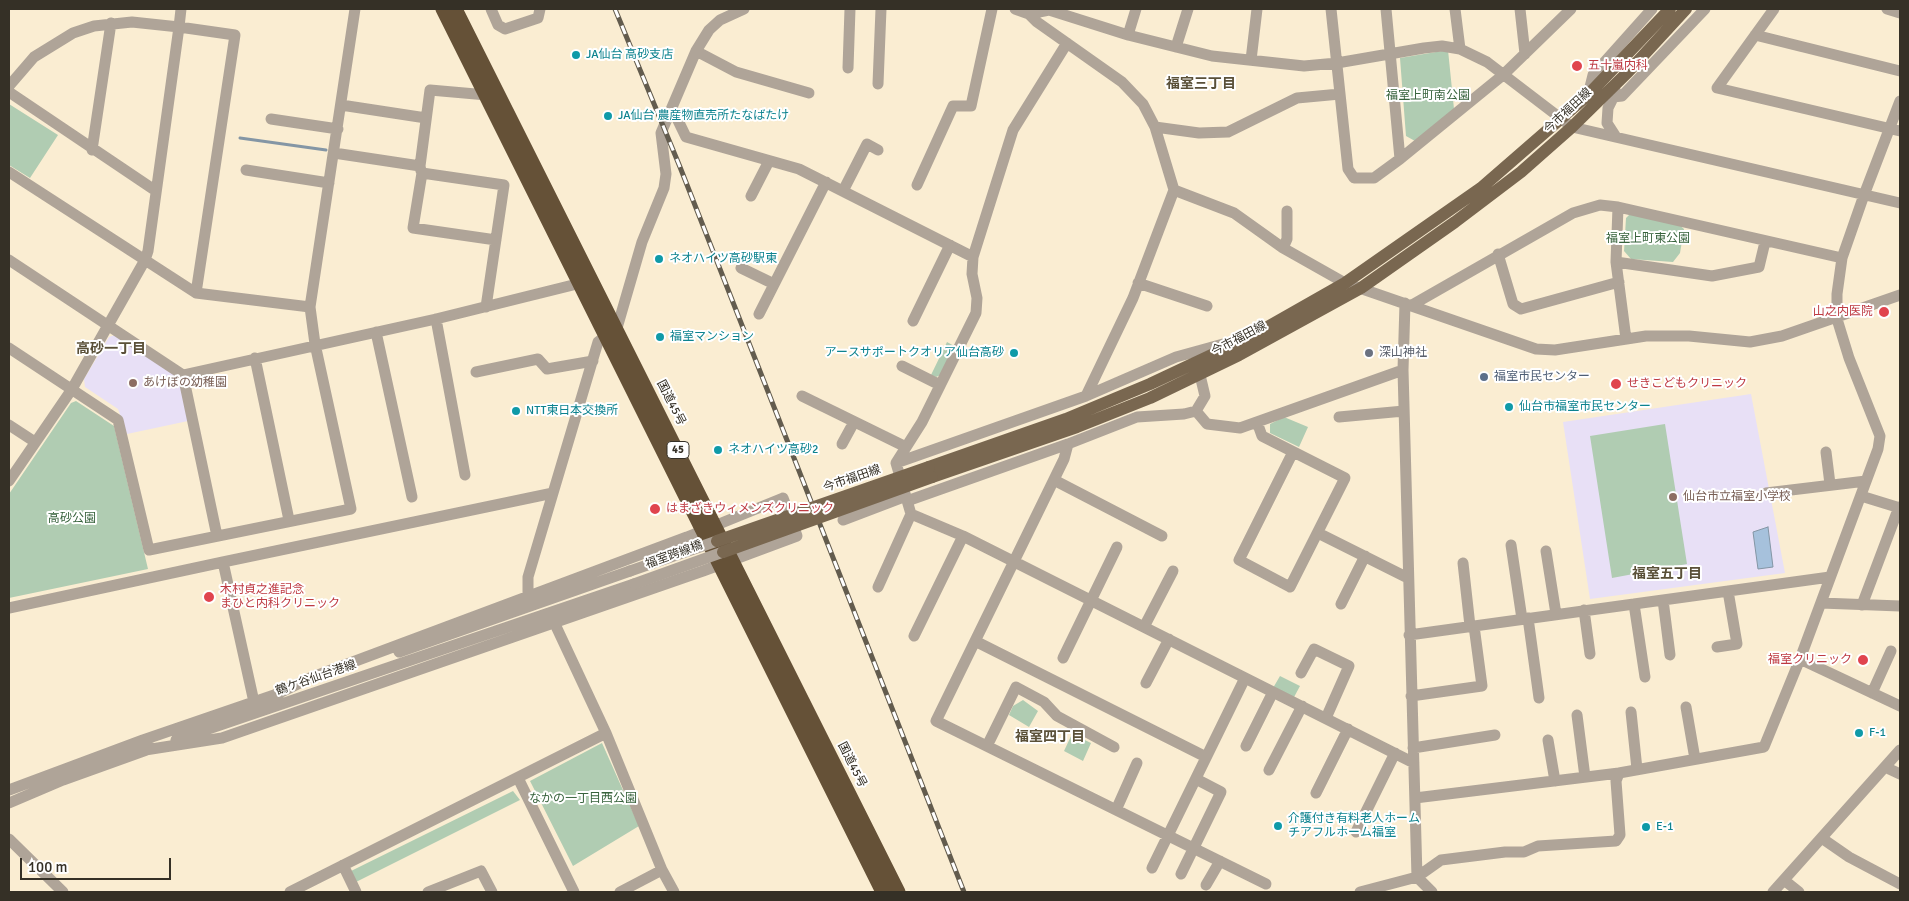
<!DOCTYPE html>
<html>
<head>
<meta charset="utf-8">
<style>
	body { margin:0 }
	#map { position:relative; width:1909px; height:901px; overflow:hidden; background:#faedd2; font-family:Signika,sans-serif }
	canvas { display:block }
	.frame { position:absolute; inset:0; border:10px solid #353026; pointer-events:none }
	.scale { position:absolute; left:20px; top:858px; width:151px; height:22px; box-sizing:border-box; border:2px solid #353026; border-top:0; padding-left:6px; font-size:15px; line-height:18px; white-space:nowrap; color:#353026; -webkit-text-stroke:4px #fff; paint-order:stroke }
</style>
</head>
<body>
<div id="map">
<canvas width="1909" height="901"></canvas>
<div class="frame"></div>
<div class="scale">100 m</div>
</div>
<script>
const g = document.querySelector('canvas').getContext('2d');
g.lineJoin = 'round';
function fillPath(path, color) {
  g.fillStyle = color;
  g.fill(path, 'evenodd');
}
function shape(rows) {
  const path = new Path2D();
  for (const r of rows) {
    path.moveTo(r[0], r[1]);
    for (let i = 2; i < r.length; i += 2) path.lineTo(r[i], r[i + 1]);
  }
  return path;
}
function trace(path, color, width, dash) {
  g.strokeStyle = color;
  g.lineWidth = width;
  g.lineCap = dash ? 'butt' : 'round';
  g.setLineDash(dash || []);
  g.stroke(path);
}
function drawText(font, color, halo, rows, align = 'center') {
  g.font = font + ' Signika,"Noto Sans JP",sans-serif';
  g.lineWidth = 4;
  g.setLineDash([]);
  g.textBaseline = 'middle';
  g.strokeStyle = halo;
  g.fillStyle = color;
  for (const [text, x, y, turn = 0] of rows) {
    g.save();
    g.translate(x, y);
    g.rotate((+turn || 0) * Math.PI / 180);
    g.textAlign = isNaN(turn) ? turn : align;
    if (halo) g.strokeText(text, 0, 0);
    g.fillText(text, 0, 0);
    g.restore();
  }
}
fillPath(shape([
	[115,335,180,379,188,421,127,434,118,409,85,387,84,379,109,337],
	[1751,394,1785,573,1590,599,1563,422]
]), '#e8e0f6');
fillPath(shape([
	[1448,50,1454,109,1415,141,1406,136,1400,58],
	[9,104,58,135,30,178,9,165],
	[1631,213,1678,224,1684,229,1680,253,1673,262,1631,259,1624,251,1626,218],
	[947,342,956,347,943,374,936,377,931,375],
	[76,401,114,426,148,569,9,598,9,494,71,403],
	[1284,417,1308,427,1299,447,1270,433,1270,424],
	[1665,424,1687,564,1612,578,1590,436],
	[1280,676,1300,686,1293,699,1273,688],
	[1023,700,1038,711,1029,727,1009,715,1013,706],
	[1072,734,1091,743,1083,761,1064,751],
	[602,743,639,826,573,866,530,781],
	[513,791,520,800,356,882,351,871]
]), '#b0ccb2');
const water = shape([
	[1768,527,1773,567,1758,569,1753,532,1768,527]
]);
fillPath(water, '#a6c1dc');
trace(water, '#8496a5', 1);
trace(shape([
	[240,138,326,150]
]), '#8496a5', 3);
trace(shape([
	[181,9,179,27,235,35,196,293],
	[491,9,498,25,505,29,538,18,540,9],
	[1015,9,1029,14,1049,10,1128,35,1212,56,1304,66,1337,63,1424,48,1442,46,1460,49,1487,62,1572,127,1900,203],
	[1024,9,1037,22,1122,82,1143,104,1155,127,1174,190,1234,213,1283,248,1345,283,1536,349,1555,350,1646,336,1689,336,1750,342,1782,336,1900,295],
	[1331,9,1348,169,1354,178,1374,178,1400,159,1503,75,1571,9],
	[1386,9,1400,159],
	[1455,9,1460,49],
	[1520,9,1525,54],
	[1774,9,1717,88,1900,131],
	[1887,9,1900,13],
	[1128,35,1136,9],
	[1755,35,1900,71],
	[1067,43,1013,130,973,257,972,274,977,298,976,313,922,422,896,463,911,514,963,536,1414,763],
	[1176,47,1188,9],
	[696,51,736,72,809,93],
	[1251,60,1257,9],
	[848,68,850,9],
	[878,84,881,9],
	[9,86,34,57,73,33,94,26,132,22,179,27,148,251,145,260,72,389,9,481],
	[9,92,156,191],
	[1616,92,1608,108,1607,123,1616,137],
	[1588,95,1593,75,1652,9],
	[1613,97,1622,96,1705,9],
	[341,105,426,118],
	[672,108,686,137,799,169,973,257],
	[271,119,338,129],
	[1155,127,1199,133,1228,132,1297,98,1340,94],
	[92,150,111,23],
	[334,153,420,166,421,171],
	[420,166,430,90,487,95],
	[246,170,329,183],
	[9,172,196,293,310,307],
	[917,185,953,106,971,106,992,9],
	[843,191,867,144,878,150],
	[751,196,769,161],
	[1618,207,1616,262,1626,339],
	[1283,248,1287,239,1287,211],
	[1498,254,1513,304,1521,309,1619,282],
	[9,260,183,375],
	[1616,262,1712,276,1759,267,1765,242],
	[741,268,774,284],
	[1138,283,1207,306],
	[1405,303,1403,370,1417,877,1432,892],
	[1412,305,1573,213,1600,205,1618,207,1842,258],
	[486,307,504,185,422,173,413,228,496,240],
	[759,314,826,182],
	[436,319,465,475],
	[913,321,950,245],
	[376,332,412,497],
	[9,348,118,420,149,550,351,509,315,344,310,307,355,9],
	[255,358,289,520],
	[902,366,940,385],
	[476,372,538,359,547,369,593,361],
	[802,396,906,447],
	[1086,396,1133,298,1174,190],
	[1196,411,1207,424,1240,428,1403,370],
	[1339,417,1404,411],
	[1257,422,1262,436,1345,478,1290,587,1239,560,1293,452],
	[9,425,35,442],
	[842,444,854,422],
	[1068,444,1064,459,936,721,1266,884],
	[1826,452,1830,484],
	[896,463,1086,396,1176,357,1234,341],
	[1054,480,1162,536],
	[1766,493,1866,481],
	[1861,496,1900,508],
	[907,501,1068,444,1137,417,1184,414,1196,411,1205,396,1200,375],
	[843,520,906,496],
	[1318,533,1408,578],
	[217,536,183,375,436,319,581,283],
	[1511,545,1522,619],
	[1546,551,1556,614],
	[223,562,553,493],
	[1463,563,1470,626],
	[878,587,911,514],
	[528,595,528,577,598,342,617,328,642,242,664,188,666,174,661,133,696,51,709,30,720,20,744,9],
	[1663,600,1670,655],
	[1821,603,1900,606],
	[1341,604,1365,556],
	[1634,604,1645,677],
	[1862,605,1899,507],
	[9,608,223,562,254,702],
	[1584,610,1590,654],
	[1528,618,1539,698],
	[554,622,606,733,662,870],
	[1144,627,1173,571],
	[1409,635,1830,577],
	[914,636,963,536],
	[975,641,1206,757],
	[1717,647,1737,644,1728,591],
	[399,652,630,571],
	[1063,658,1117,547],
	[1800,659,1900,706],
	[1301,673,1314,649,1349,666,1326,718],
	[1146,683,1169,639],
	[1872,693,1891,651],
	[1411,696,1482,686,1474,626],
	[1686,707,1695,759],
	[1631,712,1637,769],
	[1577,715,1585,777],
	[176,740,634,584],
	[1548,740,1555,781],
	[987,746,1016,687,1044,702,1057,716,1114,747],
	[1246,746,1273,692],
	[1413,748,1495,735],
	[145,750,222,738,703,571,797,536,783,498,687,537,310,678,275,695],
	[1885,767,1900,774],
	[1269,770,1302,706],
	[518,778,574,892],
	[9,790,143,740,280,693],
	[1316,793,1348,729],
	[1415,798,1619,773],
	[9,803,63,780,152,748],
	[1116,810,1137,763],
	[1356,832,1395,753],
	[9,839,63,892],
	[1823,839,1849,857,1900,884],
	[343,865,356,892],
	[1152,868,1245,678],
	[1181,874,1221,792,1196,779],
	[1784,880,1799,892],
	[1206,885,1220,861],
	[290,892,606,733],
	[428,892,481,871,492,892],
	[620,892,662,870,674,892],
	[1360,892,1417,877,1441,860,1505,852,1524,852,1538,846,1616,841,1620,835,1616,781,1619,773,1764,747,1800,659,1878,449,1880,436,1849,358,1837,319,1837,294,1842,258,1864,195,1900,101],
	[1773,892,1900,750]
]), '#afa498', 11);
trace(shape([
	[929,467,1066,419,1150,384,1250,337,1345,283,1481,188,1588,95,1670,9],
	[932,477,1077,427,1150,398,1239,355,1361,288,1455,222,1521,172,1572,127,1628,72,1686,9]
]), '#796750', 12);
trace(shape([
	[443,9,883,892],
	[455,9,898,892]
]), '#655137', 15);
const rail = shape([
	[615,9,680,167,964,892]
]);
trace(rail, '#635c4e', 5);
trace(rail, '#fff', 3, [9]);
trace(shape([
	[630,571,717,541],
	[634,584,723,552]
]), '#afa498', 11);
trace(shape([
	[717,541,929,467],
	[723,552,932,477]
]), '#796750', 12);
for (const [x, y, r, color] of [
	[576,55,5,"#0f9aa8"],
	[1577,66,6,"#e0444e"],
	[608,116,5,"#0f9aa8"],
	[659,259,5,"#0f9aa8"],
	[1884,312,6,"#e0444e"],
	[660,337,5,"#0f9aa8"],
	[1014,353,5,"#0f9aa8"],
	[1369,353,5,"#6b7280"],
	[1484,377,5,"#5c6f8a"],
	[133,383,5,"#8d6e63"],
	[1616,384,6,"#e0444e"],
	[1509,407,5,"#0f9aa8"],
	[516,411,5,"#0f9aa8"],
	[718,450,5,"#0f9aa8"],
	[1673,497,5,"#8d6e63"],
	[655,509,6,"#e0444e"],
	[209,597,6,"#e0444e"],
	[1863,660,6,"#e0444e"],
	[1859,733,5,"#0f9aa8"],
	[1278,826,5,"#0f9aa8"],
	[1646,827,5,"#0f9aa8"]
]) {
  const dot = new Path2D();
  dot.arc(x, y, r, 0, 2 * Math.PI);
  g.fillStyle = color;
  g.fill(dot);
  trace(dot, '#fff', 2);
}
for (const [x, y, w] of [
	[678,450,22]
]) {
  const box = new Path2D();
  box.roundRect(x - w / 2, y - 8.5, w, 17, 4);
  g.fillStyle = '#fff';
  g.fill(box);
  trace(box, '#353026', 1);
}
drawText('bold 11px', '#353026', null, [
	["45",678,450]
]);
drawText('12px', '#0d838f', '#fff', [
	["JA仙台 高砂支店",586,55],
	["JA仙台 農産物直売所たなばたけ",618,116],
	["ネオハイツ高砂駅東",669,259],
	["福室マンション",670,337],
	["アースサポートクオリア仙台高砂",1004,353,"right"],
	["仙台市福室市民センター",1519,407],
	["NTT東日本交換所",526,411],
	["ネオハイツ高砂2",728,450],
	["F-1",1869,733],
	["介護付き有料老人ホーム",1288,819],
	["チアフルホーム福室",1288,833],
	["E-1",1656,827]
], 'left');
drawText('12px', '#be3a42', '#fff', [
	["五十嵐内科",1588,66],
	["山之内医院",1873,312,"right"],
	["せきこどもクリニック",1627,384],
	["はまざきウィメンズクリニック",666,509],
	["木村貞之進記念",220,590],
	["まひと内科クリニック",220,604],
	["福室クリニック",1852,660,"right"]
], 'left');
drawText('12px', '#37623c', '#fff', [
	["福室上町南公園",1428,96],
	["福室上町東公園",1648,239],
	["高砂公園",72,519],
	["なかの一丁目西公園",583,799]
]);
drawText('12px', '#353026', '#fff', [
	["今市福田線",1568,111,-43],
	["今市福田線",1239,339,-28],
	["国道45号",671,403,63],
	["今市福田線",852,479,-19],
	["福室跨線橋",674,555,-20],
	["鶴ケ谷仙台港線",316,678,-19],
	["国道45号",852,765,63]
]);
drawText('12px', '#5b616d', '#fff', [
	["深山神社",1379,353]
], 'left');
drawText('12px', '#4e5e75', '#fff', [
	["福室市民センター",1494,377]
], 'left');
drawText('12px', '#785e54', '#fff', [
	["あけぼの幼稚園",143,383],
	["仙台市立福室小学校",1683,497]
], 'left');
drawText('bold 14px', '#5a5038', '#fff', [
	["福室三丁目",1201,84],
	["高砂一丁目",111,349],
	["福室五丁目",1667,574],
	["福室四丁目",1050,737]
]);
</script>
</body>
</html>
